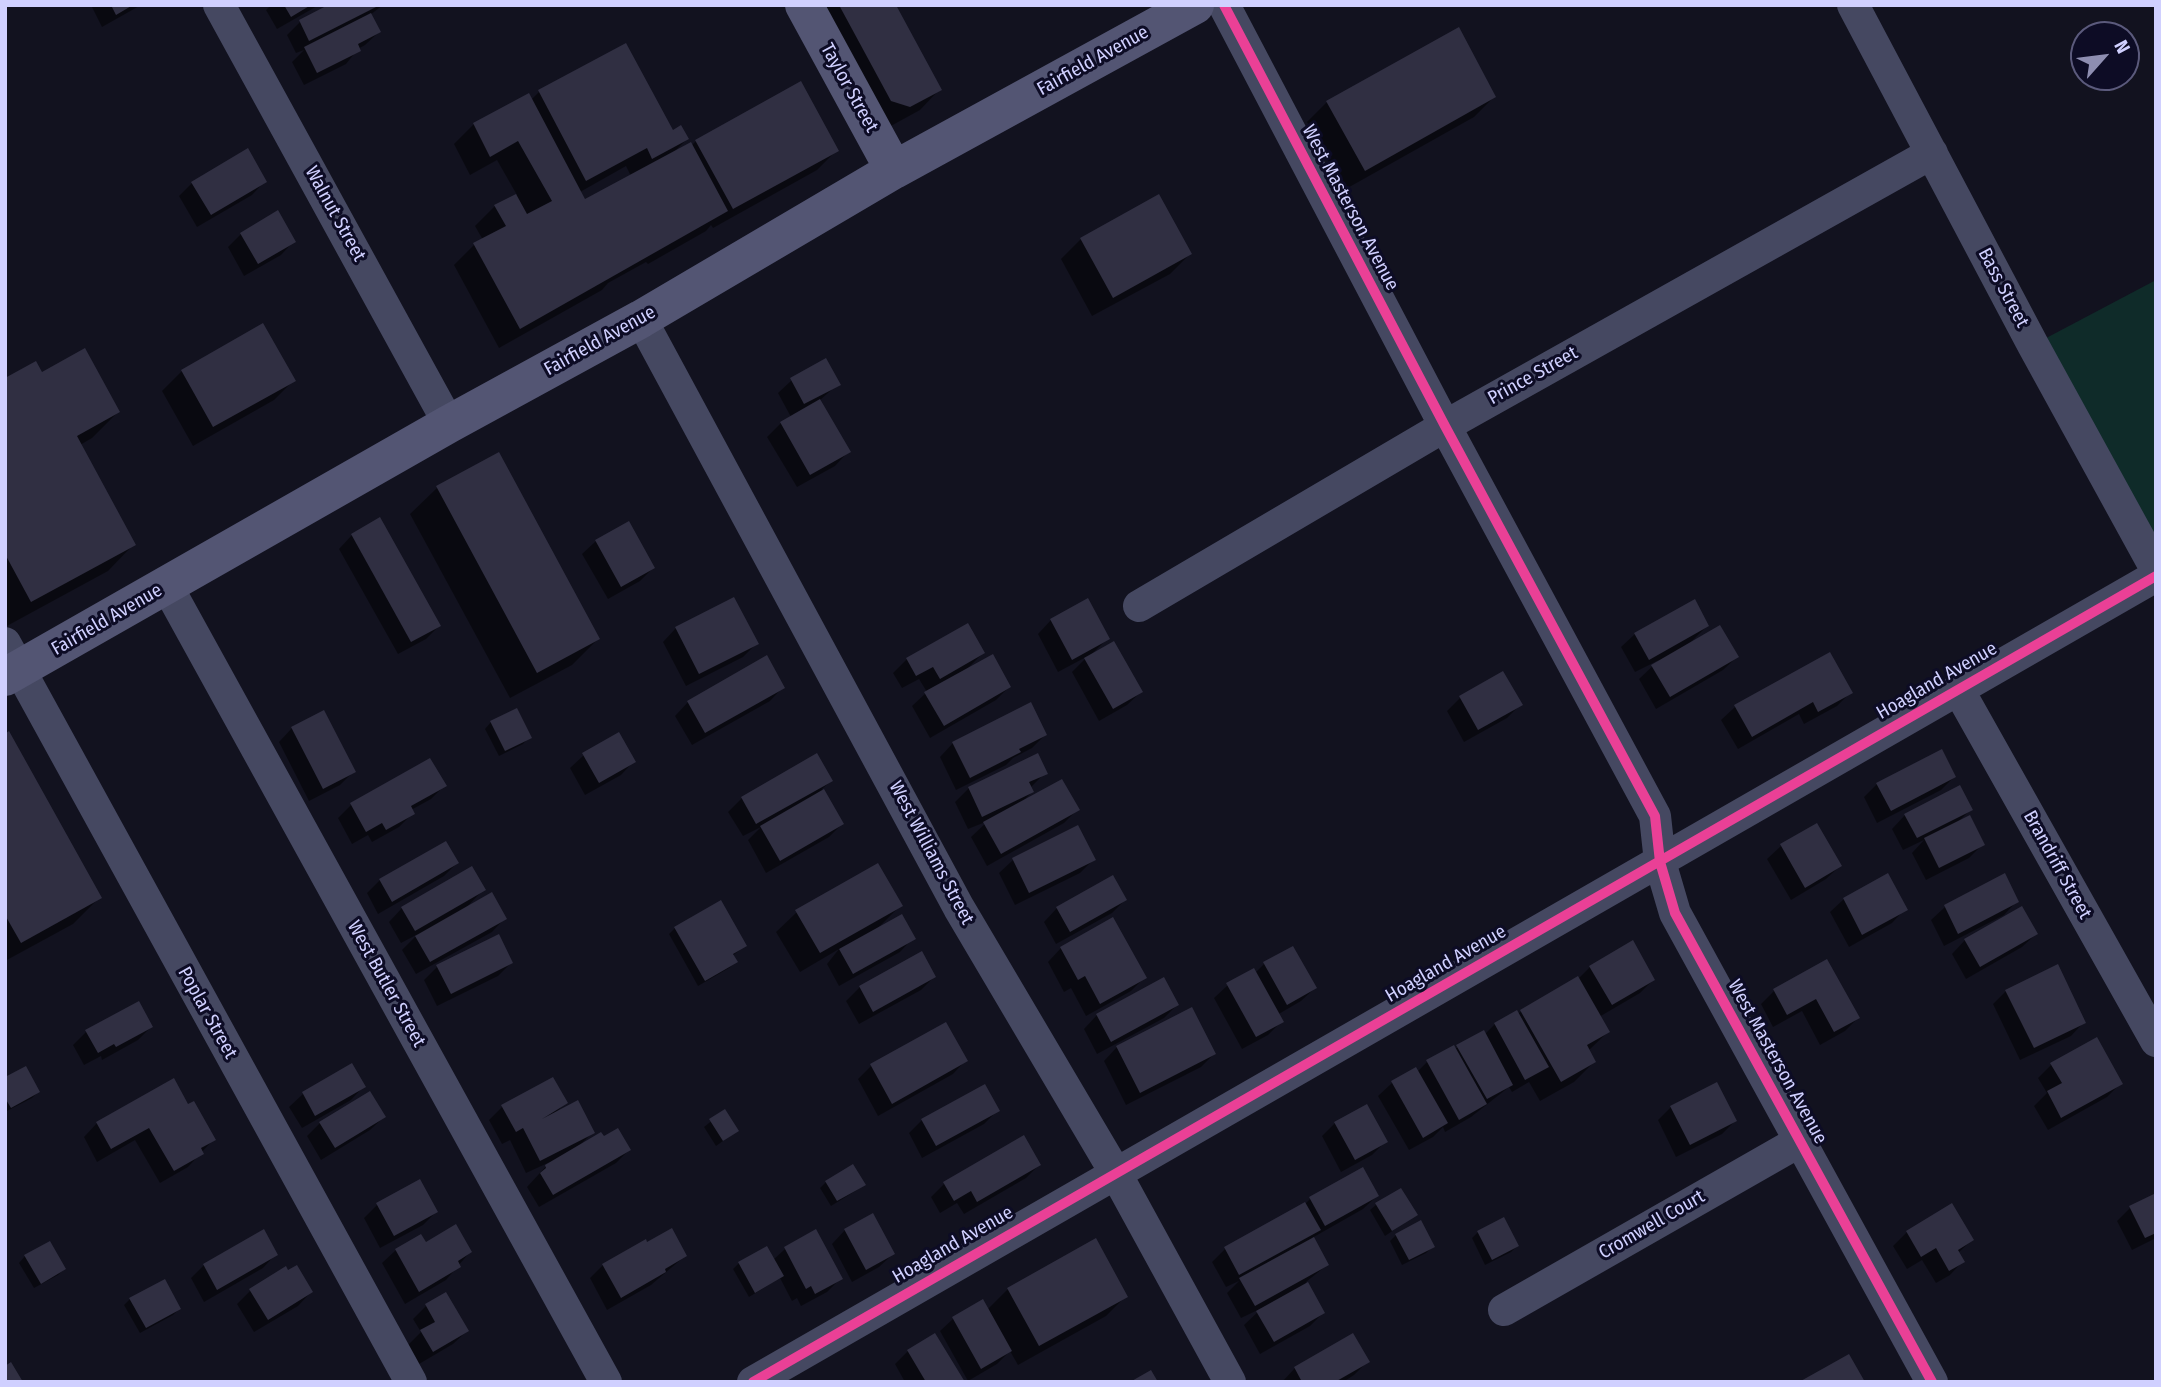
<!DOCTYPE html>
<html>
<head>
<meta charset="utf-8">
<style>
	body { margin:0 }
	#map { position:relative; width:2161px; height:1387px; overflow:hidden; background:#12121f; font-family:"Fira Sans Condensed",sans-serif }
	canvas { display:block }
	.frame { position:absolute; inset:0; border:7px solid #d0d0ff; pointer-events:none }
	.north { position:absolute; left:2070px; top:21px; width:70px; height:70px; box-sizing:border-box; background:#0d0c25; border:2px solid #5b5a7c; border-radius:50%; rotate:62deg; font-size:19px; font-weight:700; line-height:28px; text-align:center; color:#d0d0ff }
	.north::after { content:''; display:block; margin:auto; width:24px; height:32px; background:#8e8eb1; clip-path:polygon(50% 0,100% 100%,50% 72%,0 100%) }
</style>
</head>
<body>
<div id="map">
<canvas width="2161" height="1387"></canvas>
<div class="frame"></div>
<div class="north">N</div>
</div>
<script>
const g = document.querySelector('canvas').getContext('2d');
g.lineJoin = 'round';
function fillPath(path, color) {
  g.fillStyle = color;
  g.fill(path, 'evenodd');
}
function shape(rows) {
  const path = new Path2D();
  for (const r of rows) {
    path.moveTo(r[0], r[1]);
    for (let i = 2; i < r.length; i += 2) path.lineTo(r[i], r[i + 1]);
  }
  return path;
}
function trace(path, color, width, dash) {
  g.strokeStyle = color;
  g.lineWidth = width;
  g.lineCap = dash ? 'butt' : 'round';
  g.setLineDash(dash || []);
  g.stroke(path);
}
function drawText(font, color, halo, rows, align = 'center') {
  g.font = font + ' "Fira Sans Condensed",sans-serif';
  g.lineWidth = 6;
  g.setLineDash([]);
  g.textBaseline = 'middle';
  g.strokeStyle = halo;
  g.fillStyle = color;
  for (const [text, x, y, turn = 0] of rows) {
    g.save();
    g.translate(x, y);
    g.rotate((+turn || 0) * Math.PI / 180);
    g.textAlign = isNaN(turn) ? turn : align;
    if (halo) g.strokeText(text, 0, 0);
    g.fillText(text, 0, 0);
    g.restore();
  }
}
fillPath(shape([
	[2156,280,2156,569,2033,345]
]), '#0f2b29');
fillPath(shape([
	[91,5,141,5,102,27],
	[271,5,319,5,277,29,266,10],
	[332,5,383,5,370,15,379,32,365,45,358,49,346,64,304,85,292,62,304,50,296,53,287,35,300,22],
	[809,5,894,5,940,89,920,110,889,127],
	[625,45,672,132,687,139,674,152,691,146,696,141,837,150,817,170,713,228,711,225,706,231,648,264,646,262,608,283,602,290,499,348,454,265,474,245,483,240,475,226,495,206,517,195,497,160,470,175,454,144,474,124,531,100,539,92],
	[626,166,631,176,585,201,580,192],
	[1494,97,1474,117,1344,190,1307,122,1327,102],
	[265,181,252,195,197,227,179,196,192,183],
	[241,234,294,241,281,255,244,276,228,247],
	[1081,239,1190,254,1170,274,1092,316,1061,259],
	[182,371,294,380,274,400,193,446,162,391],
	[41,374,118,412,92,438,80,445,134,544,108,571,5,627,5,380],
	[792,380,838,384,819,401,848,452,835,466,797,487,767,437,781,423,791,417,778,393],
	[498,455,598,639,572,665,510,698,410,514,437,488],
	[352,535,439,626,426,639,398,654,339,549],
	[596,541,653,568,640,581,608,599,582,554],
	[1051,620,1108,638,1092,654,1141,692,1127,705,1099,721,1072,672,1088,656,1058,672,1038,634],
	[1707,626,1690,643,1737,657,1723,670,1656,709,1639,679,1659,660,1635,672,1621,647,1635,634],
	[676,628,756,644,743,657,686,686,663,642],
	[983,653,967,669,1009,687,996,700,930,738,912,706,927,692,919,679,902,688,893,673,907,659],
	[1829,654,1850,693,1837,706,1804,724,1799,714,1738,749,1721,720,1735,707],
	[783,687,770,701,692,745,675,716,688,702],
	[1460,698,1520,705,1507,718,1464,742,1447,711],
	[491,722,529,737,523,744,499,756,485,729],
	[292,728,354,771,340,785,309,801,279,742],
	[1045,735,1032,748,1013,758,1006,765,956,790,940,757,953,743],
	[5,736,100,897,73,924,5,961],
	[584,755,634,761,621,775,585,795,570,768],
	[817,756,831,781,822,789,842,824,829,837,766,873,748,840,761,827,743,836,728,812,742,798],
	[430,760,444,786,431,799,411,810,413,813,399,827,372,842,368,835,352,844,338,818,351,805],
	[1045,773,1030,788,1032,792,1022,802,1077,810,1064,823,987,866,971,837,988,821,968,829,955,802,969,788],
	[1954,777,1941,790,1877,823,1864,797,1877,784],
	[1971,809,1958,822,1983,844,1969,858,1926,880,1912,853,1924,840,1903,850,1892,829,1905,815],
	[1816,825,1840,866,1826,879,1791,900,1767,859,1781,846],
	[1078,827,1094,859,1080,873,1015,905,999,873,1013,860],
	[457,863,444,876,378,914,367,893,380,880],
	[2004,876,2017,901,2004,915,1944,946,1931,920,1945,907],
	[484,889,466,908,505,918,492,932,416,974,402,950,418,934,401,943,389,922,402,908],
	[1844,899,1905,909,1892,923,1849,947,1830,912],
	[1125,900,1112,913,1056,944,1044,922,1057,908],
	[900,906,878,928,913,938,900,952,839,986,827,964,839,949,800,972,776,932,797,912],
	[675,928,745,946,732,956,736,962,729,968,698,986,669,934],
	[2036,934,2022,947,1966,979,1952,954,1965,940],
	[1061,948,1144,978,1131,991,1086,1016,1071,988,1064,992,1048,962],
	[1826,962,1858,1018,1845,1031,1820,1045,1802,1011,1773,1027,1761,1004,1774,991],
	[511,963,498,976,437,1006,424,980,437,967],
	[1264,964,1315,988,1301,1001,1277,1015,1281,1022,1268,1035,1242,1049,1214,998,1228,985,1255,973],
	[1590,967,1653,980,1640,993,1599,1017,1608,1032,1588,1051,1594,1062,1574,1082,1540,1101,1529,1082,1512,1092,1509,1087,1471,1117,1445,1132,1443,1127,1433,1137,1409,1150,1378,1096,1392,1083,1416,1069,1417,1072,1427,1062,1484,1035,1495,1024,1517,1014,1578,979],
	[934,977,921,990,859,1024,846,1001,860,987],
	[2006,991,2084,1022,2071,1036,2020,1060,1993,1004],
	[1177,1005,1164,1018,1097,1054,1084,1029,1097,1015],
	[151,1027,138,1040,102,1060,101,1056,84,1065,73,1045,86,1032],
	[1117,1047,1214,1054,1201,1067,1126,1105,1104,1061],
	[966,1060,953,1074,878,1116,858,1079,871,1066],
	[2052,1064,2121,1083,2107,1097,2048,1130,2034,1106,2047,1093,2038,1078],
	[352,1065,364,1086,351,1100,302,1128,289,1107,303,1094],
	[5,1079,38,1092,32,1098,5,1112],
	[566,1103,556,1112,592,1133,580,1145,629,1150,616,1163,539,1207,527,1187,550,1162,526,1173,510,1140,502,1144,489,1120,502,1107],
	[188,1106,213,1140,188,1167,160,1183,135,1140,97,1162,84,1137,97,1123],
	[1671,1107,1735,1121,1722,1134,1676,1157,1658,1120],
	[998,1110,984,1124,922,1158,909,1133,922,1120],
	[724,1111,737,1131,716,1146,704,1127],
	[384,1117,370,1130,321,1160,307,1136,320,1123],
	[1335,1123,1385,1142,1372,1155,1341,1172,1322,1136],
	[1039,1165,1026,1178,964,1214,957,1203,940,1213,931,1197,944,1184],
	[420,1182,436,1212,423,1225,380,1248,364,1218,377,1205],
	[826,1182,864,1184,857,1190,831,1206,820,1188],
	[2156,1195,2156,1238,2132,1250,2117,1221,2130,1208],
	[1377,1196,1363,1209,1312,1238,1327,1265,1306,1282,1323,1313,1310,1326,1260,1354,1244,1325,1262,1308,1241,1318,1227,1293,1239,1281,1226,1287,1212,1262,1225,1249,1304,1205,1310,1199],
	[1377,1204,1416,1215,1385,1236,1370,1210],
	[1952,1206,1972,1240,1958,1253,1963,1261,1950,1275,1936,1283,1922,1260,1907,1269,1893,1246,1907,1232],
	[845,1230,893,1254,879,1267,852,1282,832,1244],
	[815,1232,841,1278,827,1292,801,1306,797,1298,792,1301,780,1278,749,1297,733,1269,739,1263,773,1260,785,1249],
	[1478,1232,1517,1246,1511,1252,1485,1265,1472,1238],
	[1396,1235,1433,1246,1426,1253,1402,1265,1390,1241],
	[420,1236,425,1244,470,1252,446,1280,405,1304,382,1263,396,1250],
	[1095,1241,1126,1296,1106,1316,1018,1365,1010,1351,997,1364,968,1381,940,1331,954,1318,987,1310,1008,1289],
	[647,1244,685,1256,651,1285,607,1310,590,1278,603,1265],
	[276,1254,263,1268,204,1302,191,1278,204,1265],
	[25,1256,64,1269,58,1275,34,1288,19,1263],
	[285,1269,311,1292,298,1306,254,1332,237,1304,250,1291],
	[130,1299,179,1309,173,1315,140,1333,124,1305],
	[426,1306,467,1331,453,1344,419,1364,408,1345,421,1332,413,1319],
	[908,1351,962,1382,905,1382,895,1364],
	[1367,1362,1354,1375,1343,1382,1282,1382,1295,1368]
]), '#0007');
fillPath(shape([
	[111,5,133,5,116,15],
	[284,5,311,5,291,17],
	[328,5,380,5,309,41,299,20],
	[839,5,896,5,942,90,910,107,891,101],
	[371,13,381,32,358,44,361,51,317,73,304,47],
	[1459,27,1496,97,1365,171,1326,101],
	[626,43,673,130,681,125,689,139,652,159,647,148,586,181,538,90],
	[801,81,839,151,733,209,695,140],
	[529,93,585,199,691,142,728,211,520,329,473,243,506,226,494,205,516,194,527,214,552,201,518,141,490,157,473,123],
	[248,148,267,182,211,215,191,182],
	[1159,194,1192,254,1113,298,1080,238],
	[278,210,296,242,258,264,240,233],
	[263,323,296,381,213,427,181,370],
	[85,348,120,412,77,436,136,545,31,602,5,554,5,378,36,361,42,372],
	[826,358,841,385,804,404,790,378],
	[820,399,851,452,810,475,780,422],
	[499,452,600,639,537,673,436,486],
	[380,517,441,626,411,642,351,534],
	[629,521,655,568,621,587,595,540],
	[734,597,759,644,699,674,675,627],
	[1088,598,1110,639,1072,660,1050,619],
	[1695,599,1709,626,1649,660,1634,633],
	[968,623,985,653,940,679,933,667,916,676,906,658],
	[1720,625,1739,657,1670,697,1651,665],
	[1114,641,1143,692,1113,709,1084,658],
	[1830,652,1853,693,1818,712,1813,702,1752,737,1734,705],
	[993,654,1011,687,944,726,924,692],
	[767,655,785,688,705,733,687,701],
	[1503,671,1523,705,1478,730,1459,696],
	[1031,702,1047,735,1019,749,1021,752,970,778,952,742],
	[517,708,532,738,505,751,490,721],
	[324,710,356,772,323,789,291,727],
	[9,731,102,898,21,943,5,915,5,734],
	[619,732,636,762,599,783,582,753],
	[1942,749,1956,777,1891,811,1876,783],
	[817,753,833,781,756,824,741,797],
	[1038,753,1048,774,1029,782,1034,792,982,817,968,787],
	[430,758,447,786,411,806,415,814,386,830,382,823,366,832,350,803],
	[1062,779,1080,810,1001,854,983,822],
	[1960,785,1973,810,1917,838,1904,814],
	[824,789,844,824,780,861,760,826],
	[1970,815,1985,845,1939,868,1924,838],
	[1817,823,1842,866,1805,888,1780,844],
	[1078,825,1096,860,1029,893,1012,858],
	[446,841,459,863,392,902,379,879],
	[878,863,903,906,820,953,795,910],
	[472,866,486,890,415,931,401,907],
	[1888,873,1908,910,1862,935,1843,898],
	[2005,873,2019,902,1958,934,1944,905],
	[1113,875,1127,900,1070,932,1056,907],
	[492,892,507,919,430,962,415,936],
	[721,900,747,946,733,954,738,962,705,981,674,927],
	[2022,906,2038,934,1980,967,1964,939],
	[902,914,916,939,853,974,839,949],
	[1113,917,1147,978,1100,1004,1085,976,1078,980,1060,947],
	[499,934,513,963,451,994,436,965],
	[1633,940,1655,980,1612,1005,1589,966],
	[1293,946,1317,988,1287,1005,1263,962],
	[922,951,936,977,873,1012,859,986],
	[1827,959,1860,1018,1834,1032,1816,999,1787,1015,1773,989],
	[2058,964,2086,1023,2034,1048,2005,990],
	[1254,968,1284,1022,1256,1037,1226,983],
	[1578,976,1610,1032,1587,1045,1596,1062,1561,1082,1520,1010],
	[1164,977,1179,1005,1111,1042,1096,1014],
	[139,1001,153,1027,116,1047,114,1044,98,1053,85,1030],
	[1192,1007,1216,1054,1140,1093,1116,1046],
	[1517,1010,1549,1067,1525,1080,1494,1023],
	[946,1022,968,1061,892,1104,870,1064],
	[1484,1030,1513,1085,1487,1099,1456,1045],
	[2097,1037,2123,1084,2061,1118,2047,1091,2062,1083,2050,1063],
	[1454,1045,1487,1104,1459,1120,1426,1060],
	[352,1063,366,1087,315,1116,302,1092],
	[26,1066,40,1092,11,1108,5,1098,5,1077],
	[1416,1067,1448,1123,1423,1138,1391,1081],
	[553,1077,568,1103,542,1119,578,1100,595,1133,540,1161,523,1128,516,1132,501,1105],
	[174,1078,188,1104,194,1101,216,1140,201,1148,204,1154,174,1171,149,1128,111,1149,96,1122],
	[1717,1082,1737,1121,1690,1145,1670,1106],
	[985,1084,1000,1111,936,1146,921,1119],
	[370,1091,386,1117,335,1148,319,1122],
	[1367,1104,1388,1142,1355,1160,1334,1122],
	[725,1109,739,1131,723,1141,709,1119],
	[618,1128,631,1150,553,1195,540,1173,546,1168,545,1165,601,1132,604,1136],
	[1024,1135,1041,1165,977,1202,971,1191,954,1201,943,1182],
	[853,1164,866,1185,837,1201,825,1181],
	[1363,1167,1379,1196,1325,1226,1309,1197],
	[420,1179,438,1212,394,1236,376,1203],
	[1401,1188,1418,1215,1392,1231,1375,1203],
	[2156,1193,2156,1233,2145,1238,2129,1206],
	[1305,1202,1321,1230,1239,1275,1224,1247],
	[1952,1203,1974,1240,1958,1250,1965,1262,1949,1271,1936,1248,1921,1257,1906,1231],
	[873,1213,895,1254,866,1270,844,1229],
	[1504,1217,1519,1246,1492,1260,1477,1231],
	[1421,1220,1435,1247,1409,1260,1395,1234],
	[456,1224,472,1252,458,1261,461,1267,419,1292,395,1249,421,1234,426,1242],
	[672,1228,687,1256,665,1269,666,1272,621,1298,602,1264,646,1239,647,1242],
	[264,1229,278,1255,217,1290,203,1264],
	[816,1229,843,1279,815,1294,811,1286,806,1289,784,1247],
	[1314,1237,1329,1265,1255,1306,1239,1278],
	[1096,1238,1128,1297,1039,1346,1007,1288],
	[50,1241,66,1269,41,1284,24,1255],
	[767,1246,784,1276,755,1293,738,1262],
	[297,1265,313,1292,268,1320,249,1289,286,1266,288,1270],
	[165,1279,181,1309,146,1328,129,1298],
	[1308,1282,1325,1313,1274,1342,1256,1311],
	[446,1292,469,1331,433,1352,420,1330,435,1322,425,1304],
	[983,1299,1012,1351,981,1369,952,1317],
	[935,1333,965,1382,926,1382,907,1350],
	[1353,1333,1370,1362,1335,1382,1302,1382,1294,1367],
	[1849,1354,1865,1382,1799,1382],
	[11,1362,23,1382,5,1382,5,1366],
	[1151,1370,1158,1382,1130,1382]
]), '#302f42');
trace(shape([
	[219,5,449,424],
	[1224,5,1445,426,1655,816,1660,862,1675,913,1932,1382],
	[1853,5,2033,345,2156,569],
	[641,319,959,908,1115,1172,1230,1382],
	[167,586,606,1382],
	[1139,606,1445,426,1932,153],
	[5,643,411,1382],
	[1958,689,2156,1041],
	[1504,1310,1800,1141],
	[753,1382,2156,576]
]), '#454861', 32);
trace(shape([
	[804,5,894,170],
	[5,677,449,424,641,319,894,170,1195,5]
]), '#535573', 38);
trace(shape([
	[1224,5,1445,426,1655,816,1660,862,1675,913,1932,1382],
	[753,1382,2156,576]
]), '#ea4096', 10);
drawText('19px', '#d0d0ff', '#0d0c25', [
	["Fairfield Avenue",1093,61,-29],
	["Taylor Street",849,88,61],
	["West Masterson Avenue",1350,208,62],
	["Walnut Street",335,214,61],
	["Bass Street",2003,288,62],
	["Fairfield Avenue",600,341,-29],
	["Prince Street",1533,376,-29],
	["Fairfield Avenue",107,620,-30],
	["Hoagland Avenue",1937,681,-30],
	["West Williams Street",931,853,62],
	["Brandriff Street",2057,865,61],
	["Hoagland Avenue",1446,964,-30],
	["West Butler Street",386,984,61],
	["Poplar Street",207,1013,61],
	["West Masterson Avenue",1777,1062,61],
	["Cromwell Court",1652,1225,-30],
	["Hoagland Avenue",953,1245,-30]
]);
</script>
</body>
</html>
